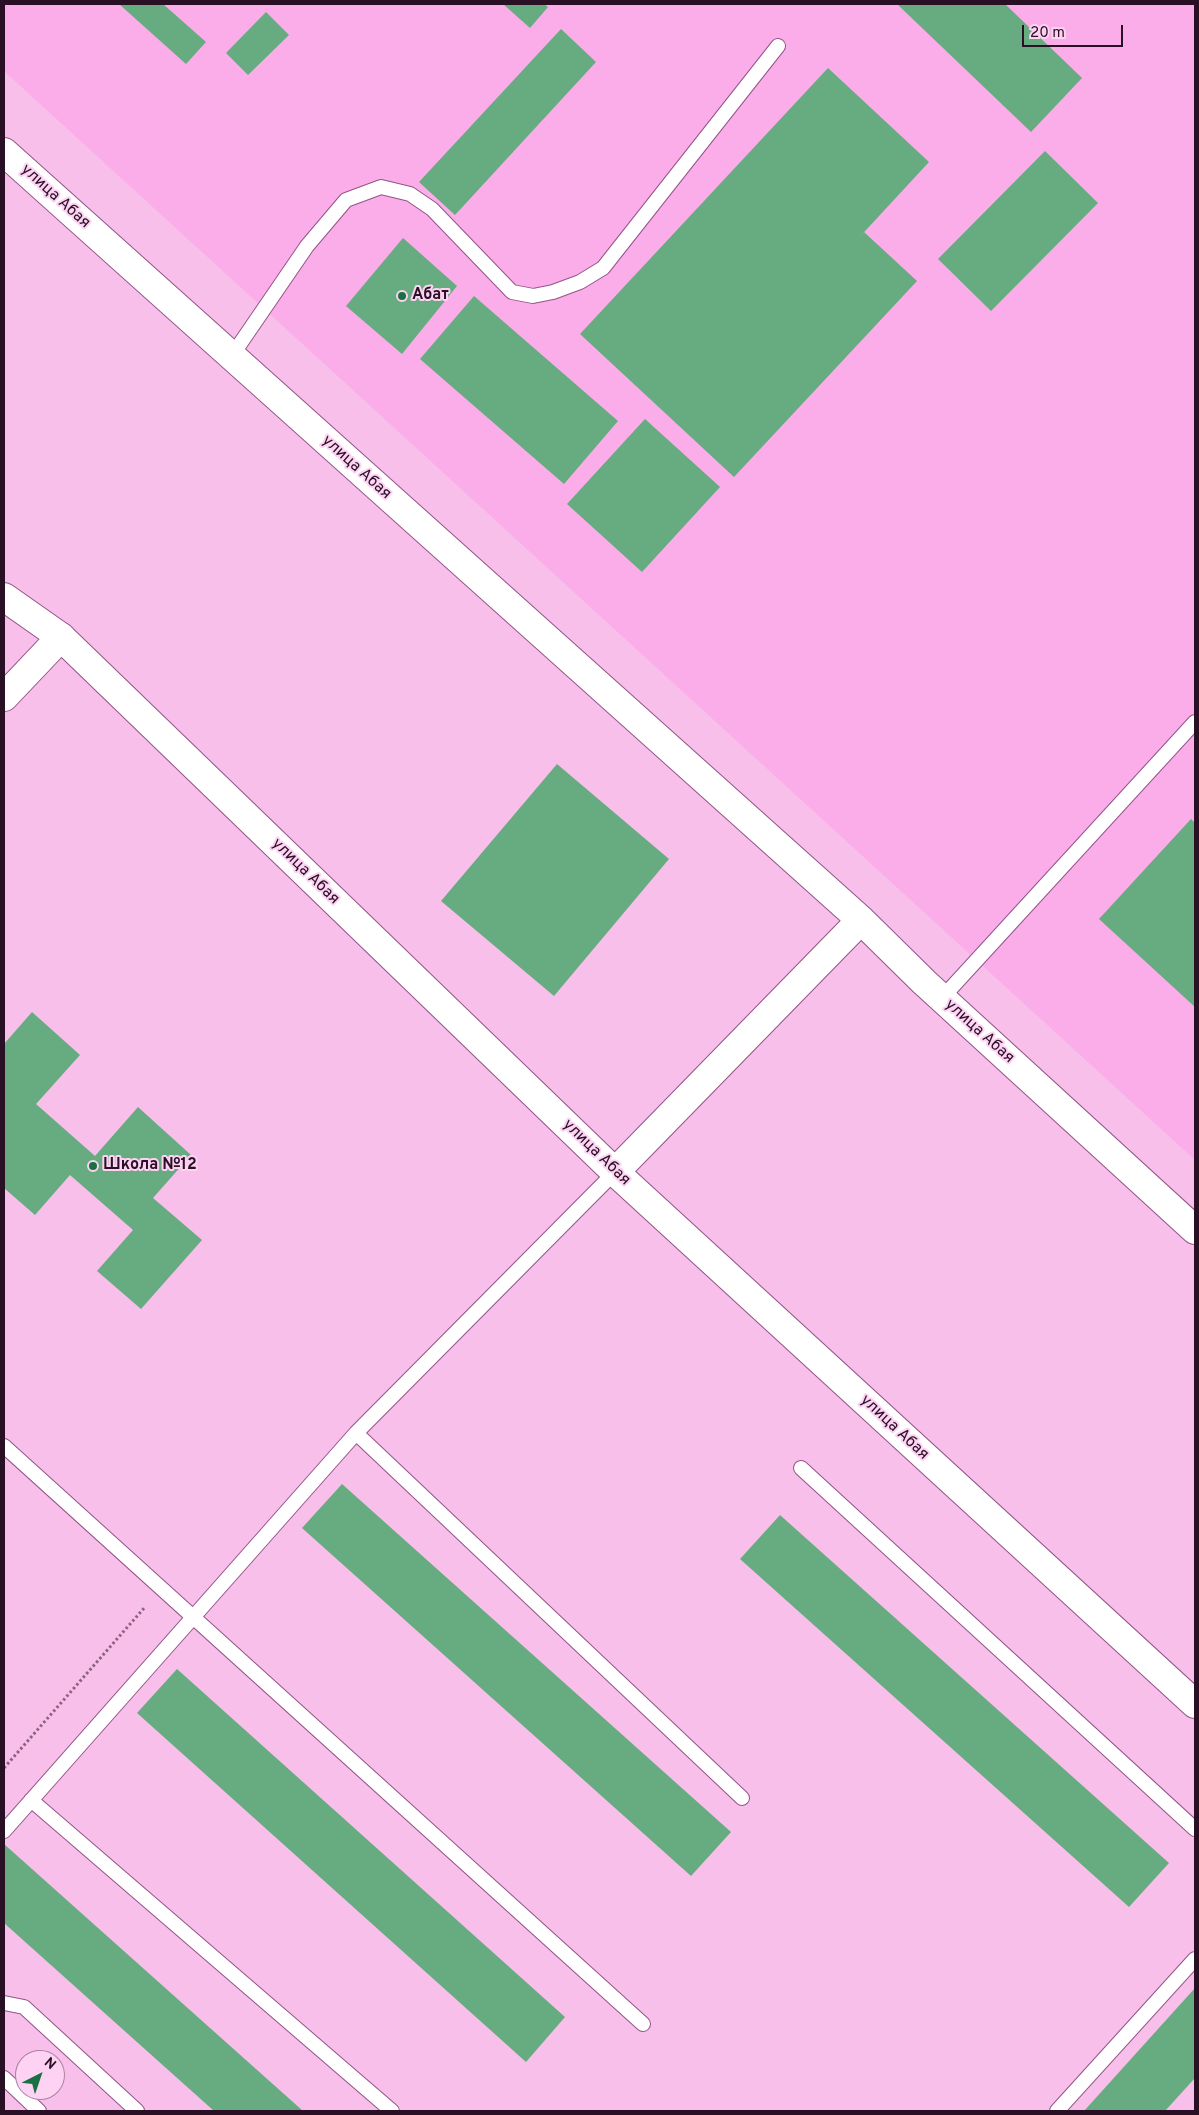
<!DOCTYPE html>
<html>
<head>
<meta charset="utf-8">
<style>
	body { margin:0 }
	#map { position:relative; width:1199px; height:2115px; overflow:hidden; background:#f8bfea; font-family:Overpass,sans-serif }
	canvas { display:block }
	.frame { position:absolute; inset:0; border:5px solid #2a1025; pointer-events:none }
	.north { position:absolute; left:15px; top:2050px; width:50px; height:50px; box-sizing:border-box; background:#fdd2f2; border:1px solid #a984a0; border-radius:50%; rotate:41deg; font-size:14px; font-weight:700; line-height:20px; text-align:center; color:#2a1025 }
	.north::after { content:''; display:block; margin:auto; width:18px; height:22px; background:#1a7043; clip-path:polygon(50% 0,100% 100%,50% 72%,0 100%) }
	.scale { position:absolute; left:1022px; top:25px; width:101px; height:22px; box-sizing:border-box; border:2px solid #2a1025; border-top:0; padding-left:6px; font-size:15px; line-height:18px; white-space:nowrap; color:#2a1025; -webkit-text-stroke:4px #fdd2f2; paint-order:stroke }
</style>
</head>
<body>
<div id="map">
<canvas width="1199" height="2115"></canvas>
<div class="frame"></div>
<div class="north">N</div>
<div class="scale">20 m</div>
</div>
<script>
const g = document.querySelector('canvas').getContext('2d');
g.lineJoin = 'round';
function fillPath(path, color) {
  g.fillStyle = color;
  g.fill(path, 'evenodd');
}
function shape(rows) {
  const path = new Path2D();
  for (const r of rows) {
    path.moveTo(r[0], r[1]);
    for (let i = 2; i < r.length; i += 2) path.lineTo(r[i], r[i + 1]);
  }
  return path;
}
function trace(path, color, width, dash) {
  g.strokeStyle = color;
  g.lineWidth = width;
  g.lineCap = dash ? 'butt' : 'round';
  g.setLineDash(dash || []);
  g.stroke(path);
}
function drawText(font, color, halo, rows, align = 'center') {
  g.font = font + ' Overpass,sans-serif';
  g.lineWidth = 4;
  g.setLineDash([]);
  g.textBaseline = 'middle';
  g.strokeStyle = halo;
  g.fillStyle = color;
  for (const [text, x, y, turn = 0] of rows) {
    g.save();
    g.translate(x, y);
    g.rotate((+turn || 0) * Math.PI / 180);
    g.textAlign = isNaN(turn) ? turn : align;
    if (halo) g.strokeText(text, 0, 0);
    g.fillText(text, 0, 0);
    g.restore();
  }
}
fillPath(shape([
	[4,4,1195,4,1195,1160,4,71]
]), '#faade8');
fillPath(shape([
	[119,4,163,4,206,42,186,64],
	[503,4,544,4,548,7,530,28],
	[897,4,1005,4,1082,78,1031,132],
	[266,12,289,35,248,75,226,53],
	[561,29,596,62,455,215,419,182],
	[828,68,929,162,854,243,864,232,917,281,734,477,580,334],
	[1045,151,1098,203,991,311,938,259],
	[403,238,457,286,402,354,346,306],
	[474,296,618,421,564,484,420,359],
	[645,419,720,487,642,572,567,504],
	[557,764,669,859,554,996,441,901],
	[1191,819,1195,823,1195,1007,1099,919],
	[32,1012,80,1055,36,1104,95,1156,138,1107,191,1155,153,1198,202,1240,141,1309,97,1271,133,1230,70,1175,35,1215,4,1188,4,1044],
	[342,1484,731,1832,691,1876,302,1528],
	[780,1515,1169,1863,1129,1907,740,1559],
	[177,1669,565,2017,526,2062,137,1713],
	[4,1844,303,2111,214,2111,4,1923],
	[1195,1988,1195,2078,1165,2111,1084,2111]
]), '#67ab80');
const service = shape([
	[231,357,307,246,346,200,381,187,410,194,432,209,512,292,533,296,553,292,580,282,603,268,778,46],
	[942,998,1195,722],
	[356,1433,742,1798],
	[4,1446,643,2024],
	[801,1468,1195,1829],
	[31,1800,392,2111],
	[4,1831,356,1433,615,1172],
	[4,2003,24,2007,137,2111],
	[4,2078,39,2111],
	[1057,2111,1195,1959]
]);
const minor = shape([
	[4,152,861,920,924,982,1195,1230],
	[4,697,61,637],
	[615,1172,861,920]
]);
const tertiary = shape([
	[4,597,61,637,615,1172,1195,1704]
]);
trace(service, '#935486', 16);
trace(minor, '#935486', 30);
trace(tertiary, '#935486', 30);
trace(shape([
	[4,1768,145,1607]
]), '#8b6382', 3, [2.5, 2.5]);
trace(service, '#fff', 14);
trace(minor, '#fff', 28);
trace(tertiary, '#fff', 28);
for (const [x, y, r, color] of [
	[402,296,5,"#1a7043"],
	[93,1166,5,"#1a7043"]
]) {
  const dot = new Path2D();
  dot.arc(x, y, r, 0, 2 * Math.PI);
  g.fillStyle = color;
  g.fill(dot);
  trace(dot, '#fdd2f2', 2);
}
drawText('16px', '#2a1025', '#fdd2f2', [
	["улица Абая",55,197,42],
	["улица Абая",356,468,42],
	["улица Абая",305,872,44],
	["улица Абая",979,1032,42],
	["улица Абая",596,1153,44],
	["улица Абая",894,1428,43]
]);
drawText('bold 16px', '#2a1025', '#fdd2f2', [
	["Абат",412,296],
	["Школа №12",103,1166]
], 'left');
</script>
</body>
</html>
